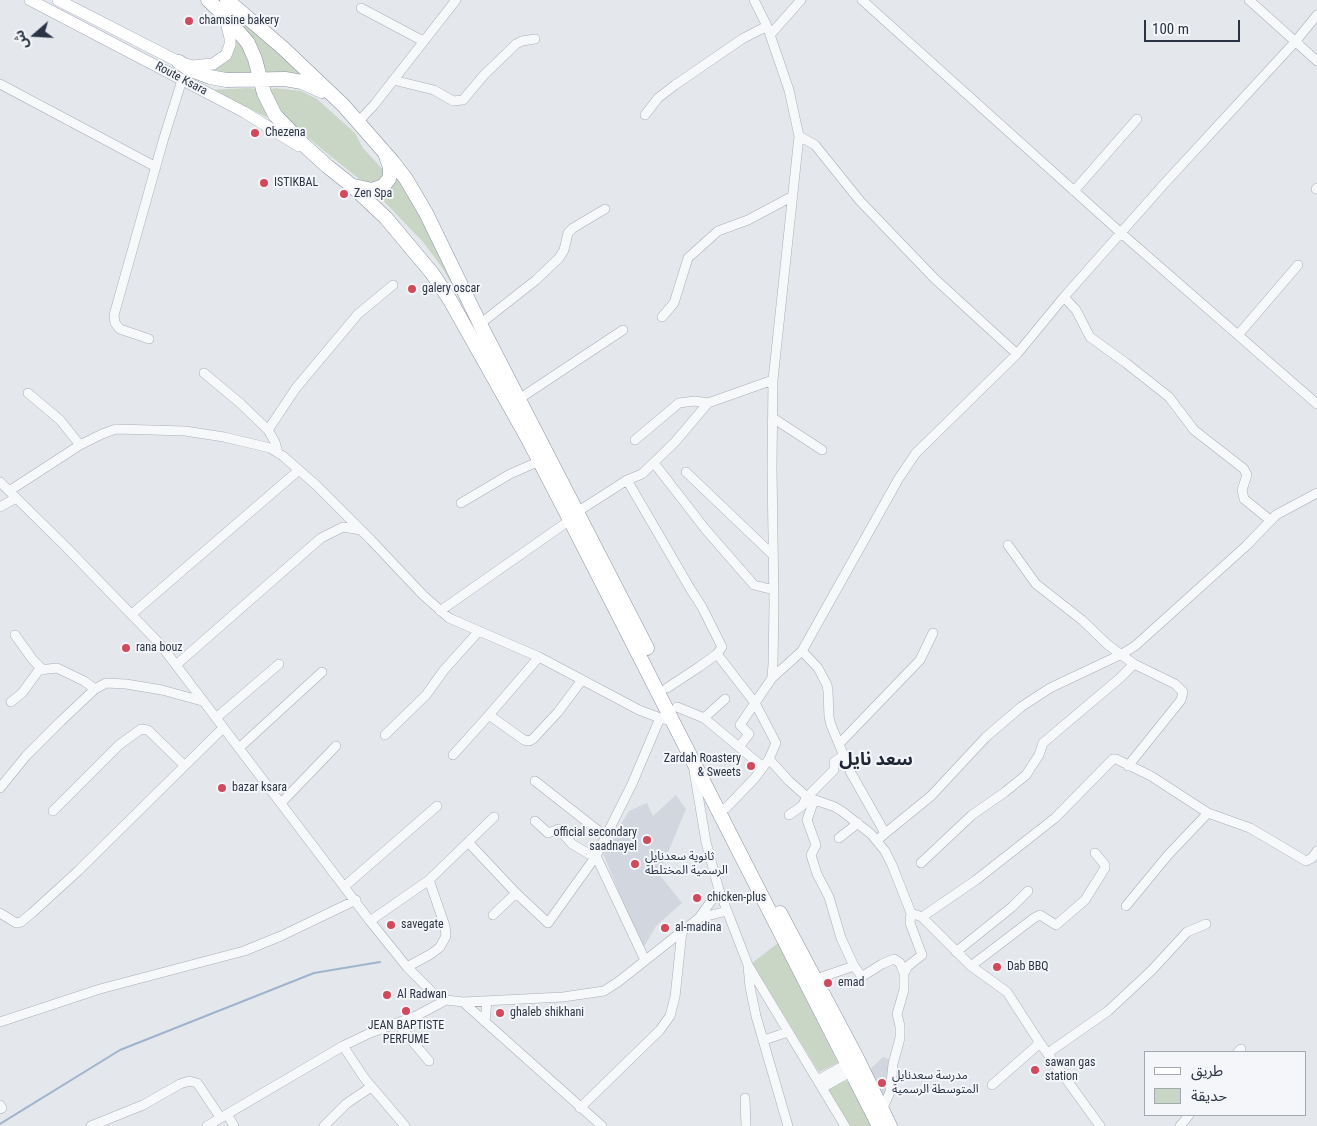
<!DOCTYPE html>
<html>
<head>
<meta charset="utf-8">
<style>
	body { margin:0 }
	#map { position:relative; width:1317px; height:1126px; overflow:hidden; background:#e4e7ec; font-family:"Roboto Condensed","Noto Sans Arabic",sans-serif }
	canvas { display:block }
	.legend { position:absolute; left:1144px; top:1051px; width:162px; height:65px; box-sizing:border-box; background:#f4f6f9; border:1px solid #a4a8b1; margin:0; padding:6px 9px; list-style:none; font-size:15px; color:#2b3445 }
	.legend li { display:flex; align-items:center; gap:10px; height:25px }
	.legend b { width:25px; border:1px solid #a4a8b1 }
	.north { position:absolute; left:10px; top:10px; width:50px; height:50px; -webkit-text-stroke:4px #f4f6f9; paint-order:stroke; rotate:251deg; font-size:14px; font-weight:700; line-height:20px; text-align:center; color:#2b3445 }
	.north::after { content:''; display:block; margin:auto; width:18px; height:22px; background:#2b3445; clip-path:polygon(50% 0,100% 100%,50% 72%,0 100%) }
	.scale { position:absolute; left:1144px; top:20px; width:96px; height:22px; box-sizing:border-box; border:2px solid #2b3445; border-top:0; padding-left:6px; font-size:15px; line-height:18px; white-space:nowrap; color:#2b3445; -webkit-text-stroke:4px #f4f6f9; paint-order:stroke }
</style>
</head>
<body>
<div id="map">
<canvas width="1317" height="1126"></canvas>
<ul class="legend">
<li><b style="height:6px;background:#fff"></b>طريق</li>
<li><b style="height:14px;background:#c9d6c5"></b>حديقة</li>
</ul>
<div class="north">ش</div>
<div class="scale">100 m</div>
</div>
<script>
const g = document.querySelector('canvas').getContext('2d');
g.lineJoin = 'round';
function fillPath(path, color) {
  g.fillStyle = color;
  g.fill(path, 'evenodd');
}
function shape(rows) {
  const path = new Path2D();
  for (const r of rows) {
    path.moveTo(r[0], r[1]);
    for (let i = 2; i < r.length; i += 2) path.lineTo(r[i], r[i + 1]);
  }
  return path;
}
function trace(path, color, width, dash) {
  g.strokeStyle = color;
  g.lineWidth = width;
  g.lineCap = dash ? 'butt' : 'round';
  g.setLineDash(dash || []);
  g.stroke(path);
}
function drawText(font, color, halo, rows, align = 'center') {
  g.font = font + ' "Roboto Condensed","Noto Sans Arabic",sans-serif';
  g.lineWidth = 4;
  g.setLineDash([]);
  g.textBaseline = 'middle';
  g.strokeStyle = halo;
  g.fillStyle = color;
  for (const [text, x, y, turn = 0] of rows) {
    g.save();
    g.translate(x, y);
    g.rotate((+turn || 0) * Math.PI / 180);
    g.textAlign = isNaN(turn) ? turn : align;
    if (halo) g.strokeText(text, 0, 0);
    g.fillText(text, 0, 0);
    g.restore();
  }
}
fillPath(shape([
	[676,795,686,809,659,874,682,903,656,926,642,950,603,853,629,811,647,803,653,816],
	[883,1057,893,1061,885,1097,867,1072]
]), '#d2d6de');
fillPath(shape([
	[217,0,221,0,267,40,302,75,281,72,264,72],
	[236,34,256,75,231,76,206,70,235,45],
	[275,88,301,91,317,99,355,133,363,148,385,172,385,176,378,184,363,182,323,150,296,127,278,107,269,90],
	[258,89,273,120,209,90,247,88],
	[396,174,422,214,469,313,443,269,424,243,377,194],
	[778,943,838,1063,819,1072,752,963],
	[847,1081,865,1107,872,1126,850,1126,828,1090,835,1083]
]), '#c9d6c5');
trace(shape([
	[0,1124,120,1050,314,973,380,962]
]), '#9fb4cc', 2);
const minor = shape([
	[862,0,1121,233,1317,404],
	[1249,0,1317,61],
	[361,8,423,41],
	[770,35,801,0],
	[393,80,434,90,453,101,463,100,484,75,516,44,522,41,535,39],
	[0,84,156,167],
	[645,115,658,98,675,85,742,39,767,26],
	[358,122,374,105,456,0],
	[799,136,815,145,860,201,935,279,1017,354],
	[1316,189,1317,188],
	[1074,191,1137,119],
	[1064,297,1076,310,1090,337,1126,363,1169,397,1194,430,1244,469,1247,475,1242,490,1244,499,1270,520],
	[662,317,674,303,688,258,718,231,748,220,791,197],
	[480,324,536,280,559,258,564,250,568,233,573,228,605,209],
	[1238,335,1298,265],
	[149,339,120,329,115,323,114,315,163,141,182,80],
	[204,373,240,403,268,430,275,442,278,453],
	[28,393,60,420,80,445],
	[519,399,623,330],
	[773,418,822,450],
	[268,430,296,388,358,314,393,285],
	[635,440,679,403,695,401,708,403],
	[654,463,706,530,754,585,774,590],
	[686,472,773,555],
	[627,480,691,590,702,607,722,647,717,654,699,667,667,688],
	[0,482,65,546,160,644,370,921,407,967,434,994,446,1000,463,1002,563,997,604,991,618,982,699,918,719,890],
	[9,491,80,445,102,434,116,429,185,431,224,437,270,448,283,456,316,485,371,540,423,595,449,618,539,657,639,710,660,718,674,722],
	[461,503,510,474,542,460],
	[0,507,16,498],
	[577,512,627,480,642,474,675,442,708,403,773,380],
	[440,611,570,520],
	[132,614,299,470],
	[15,635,33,660,43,670],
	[802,651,818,668,827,685,828,691,829,717,831,725,851,773,885,833],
	[717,654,755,703,776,743,769,759,755,778,726,808],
	[176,665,321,538,343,527,361,530],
	[772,678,802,651,899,478,916,453,1017,354,1064,297,1164,184,1295,42,1317,15],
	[11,702,22,693,39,670,57,668,84,681,95,689],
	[677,707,704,718,763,767],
	[489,715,539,657],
	[216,718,279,664],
	[704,718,725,699],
	[385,735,426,695,444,670,479,631],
	[840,743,920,660,933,633],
	[739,747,749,734,740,725,772,678,773,664,774,605,772,467,773,380,799,136,789,90,767,26,754,0],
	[239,748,322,672],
	[453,755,489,715,524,740,529,741,533,739,558,712,582,680],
	[769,759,789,781,807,797,835,807,843,812,871,834,885,851,892,865,911,913,910,923,922,955,908,966,904,973],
	[1128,766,1181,700,1183,692,1175,684,1134,664],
	[694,771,706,842,719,890,748,965,845,1126],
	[535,781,605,836],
	[0,788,26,756,61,721,95,689,106,683,126,684,162,690,202,701],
	[814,800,807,820,816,845,811,855,817,874,829,897,841,938,854,966,816,979],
	[281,803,336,746],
	[53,811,119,745,141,729,148,730,184,765],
	[789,815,802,806,807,797,834,770,834,762,844,755],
	[839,838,858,823],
	[877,840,931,796,986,737,1021,707,1050,688,1122,654,1135,646,1246,546,1276,515,1317,493],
	[468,842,516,893,493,915],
	[921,863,972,815,1005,792,1026,775,1039,755,1043,743,1120,678,1134,664,1108,645,1082,620,1036,584,1008,545],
	[345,886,437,806],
	[516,893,548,923,596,856,589,854,572,844,559,829,548,833,535,821],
	[1126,906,1168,855,1208,813],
	[0,913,16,923,21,922,32,913,78,871,223,728],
	[911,913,922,917,971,966,1007,992,1040,1043,1100,1126],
	[922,917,976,880,1055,818,1113,759,1116,759,1151,776,1208,813,1250,828,1306,861,1312,858,1317,851],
	[699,918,727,911],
	[370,921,429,880,494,817],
	[956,952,1012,907,1028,891],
	[645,960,596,856,632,784,660,718],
	[748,966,750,987,756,1016,788,1126],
	[854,966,860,974,863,976,882,964,894,959,900,963,904,973,904,990,897,1014,900,1026,900,1038,893,1064,890,1092,882,1110],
	[971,966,1034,918,1040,915,1056,925,1085,900,1105,868,1105,865,1095,853],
	[407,967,431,954,440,947,446,936,445,926,429,880],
	[463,1002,602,1126],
	[0,1022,100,989,244,951,281,936,356,900],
	[485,1022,487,1001],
	[397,1023,429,1061],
	[764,1040,788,1032],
	[343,1046,365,1079,405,1126],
	[1238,1052,1241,1049],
	[1048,1053,1108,1011,1152,970,1187,932,1206,924],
	[818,1080,850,1062],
	[992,1085,1040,1043],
	[822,1088,854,1070],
	[745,1098,746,1126],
	[0,1105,2,1108,0,1109],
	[580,1108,660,1030,670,1016,675,997,682,931],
	[227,1114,234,1126],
	[91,1126,143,1105,180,1084,189,1081,197,1083,200,1087,220,1117],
	[207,1126,343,1046,370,1033,416,1016,446,1000],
	[324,1126,346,1104,371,1087],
	[1180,1126,1189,1115]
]);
const major = shape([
	[30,0,244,112,299,146],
	[58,0,179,62,192,66,213,64,226,55,230,45,230,38,225,18]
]);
const highway = shape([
	[208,0,223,14,248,43,255,59,264,93,275,115,305,146,327,166,351,185,386,218,432,273,450,300,527,437,570,520,879,1126],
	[227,0,283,48,343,105,393,162,406,179,426,213,480,324,647,648],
	[179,62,189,69,210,77,226,80,285,79,302,82,322,91],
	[354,186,372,190,383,186,389,179,390,174,390,167,386,156],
	[780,913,857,1058,890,1126]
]);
trace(minor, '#a9aeb7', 10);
trace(major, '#a3abb8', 12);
trace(highway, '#8b94a3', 15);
trace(minor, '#f7f8fa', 9);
trace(major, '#fff', 11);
trace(highway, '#fff', 14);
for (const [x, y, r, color] of [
	[189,21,5,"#d1495b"],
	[255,133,5,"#d1495b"],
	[264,183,5,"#d1495b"],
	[344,194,5,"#d1495b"],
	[412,289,5,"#d1495b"],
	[126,648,5,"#d1495b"],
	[751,766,5,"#d1495b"],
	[222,788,5,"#d1495b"],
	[647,840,5,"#d1495b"],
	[635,864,5,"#d1495b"],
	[697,898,5,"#d1495b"],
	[391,925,5,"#d1495b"],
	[665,928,5,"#d1495b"],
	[997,967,5,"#d1495b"],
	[828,983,5,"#d1495b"],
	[387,995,5,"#d1495b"],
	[406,1011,5,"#d1495b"],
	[500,1013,5,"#d1495b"],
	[1035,1070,5,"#d1495b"],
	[882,1083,5,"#d1495b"]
]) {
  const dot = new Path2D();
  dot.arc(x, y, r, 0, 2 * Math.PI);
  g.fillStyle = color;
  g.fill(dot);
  trace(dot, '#f4f6f9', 2);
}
drawText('12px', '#2b3445', '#f4f6f9', [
	["chamsine bakery",199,21],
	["Chezena",265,133],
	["ISTIKBAL",274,183],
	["Zen Spa",354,194],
	["galery oscar",422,289],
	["rana bouz",136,648],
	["Zardah Roastery",741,759,"right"],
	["& Sweets",741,773,"right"],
	["bazar ksara",232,788],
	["official secondary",637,833,"right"],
	["saadnayel",637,847,"right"],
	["ثانوية سعدنايل",645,857],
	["الرسمية المختلطة",645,871],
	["chicken-plus",707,898],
	["savegate",401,925],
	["al-madina",675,928],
	["Dab BBQ",1007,967],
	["emad",838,983],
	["Al Radwan",397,995],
	["ghaleb shikhani",510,1013],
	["JEAN BAPTISTE",406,1026,"center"],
	["PERFUME",406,1040,"center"],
	["sawan gas",1045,1063],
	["station",1045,1077],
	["مدرسة سعدنايل",892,1076],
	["المتوسطة الرسمية",892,1090]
], 'left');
drawText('12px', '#2b3445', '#f4f6f9', [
	["Route Ksara",181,79,28]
]);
drawText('bold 18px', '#1d2536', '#f4f6f9', [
	["سعد نايل",876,760]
]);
</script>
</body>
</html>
